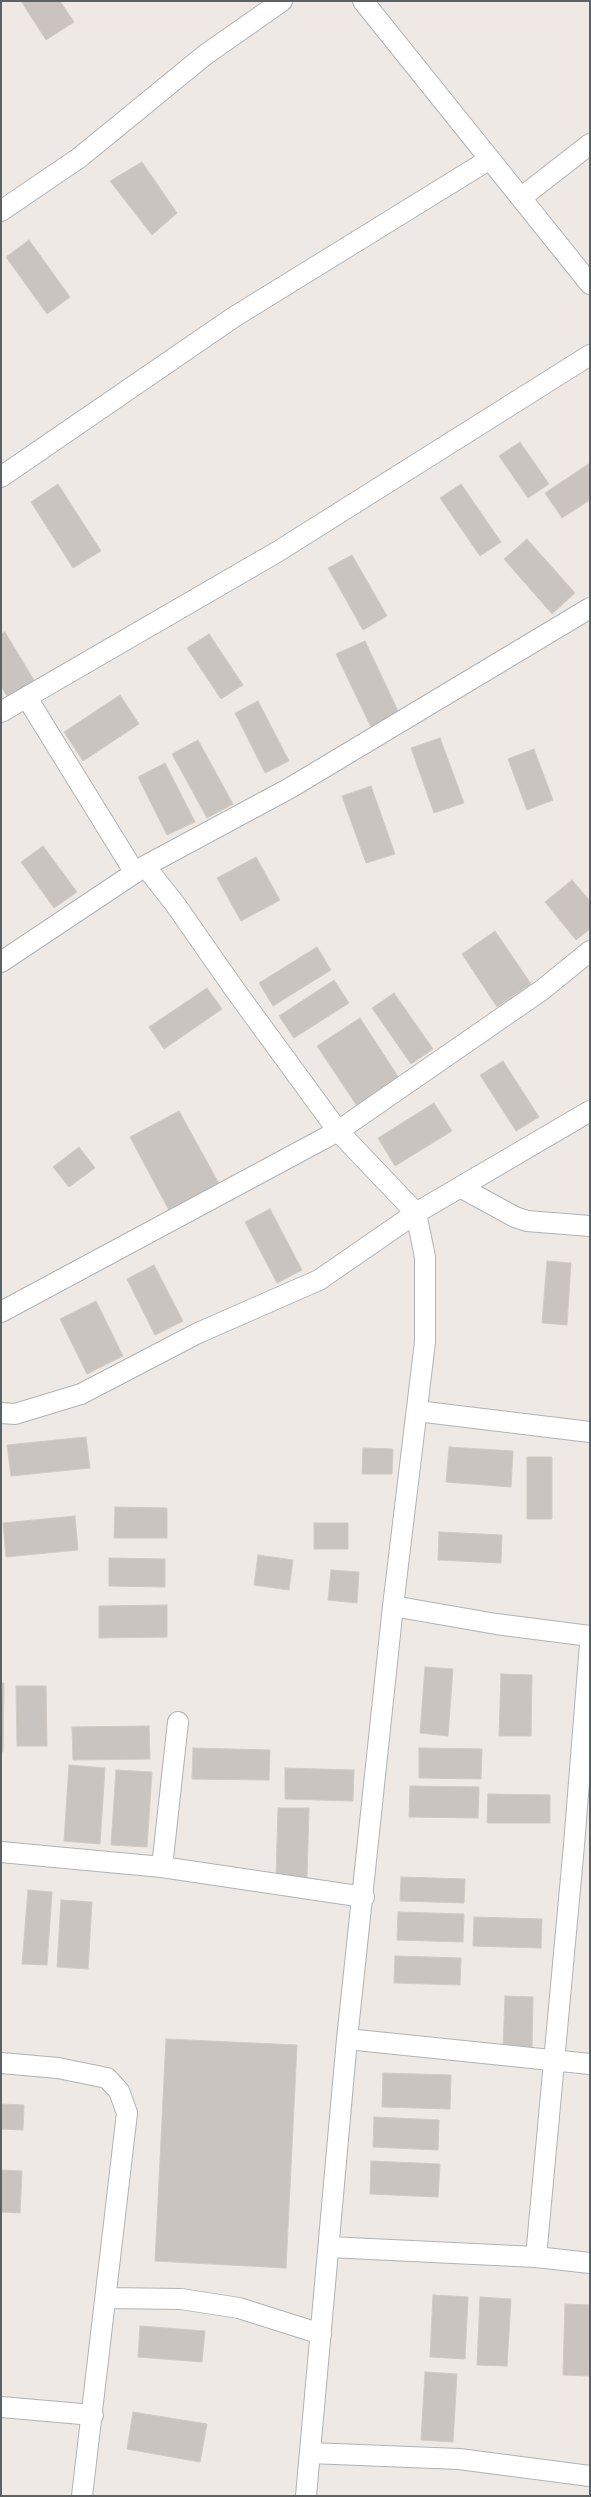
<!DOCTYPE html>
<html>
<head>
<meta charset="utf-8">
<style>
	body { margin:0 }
	#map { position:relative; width:591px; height:2497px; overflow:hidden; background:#eee9e4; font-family:Overpass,sans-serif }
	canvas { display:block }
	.frame { position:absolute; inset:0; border:2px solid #5c6164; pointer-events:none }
</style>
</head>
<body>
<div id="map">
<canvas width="591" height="2497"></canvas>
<div class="frame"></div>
</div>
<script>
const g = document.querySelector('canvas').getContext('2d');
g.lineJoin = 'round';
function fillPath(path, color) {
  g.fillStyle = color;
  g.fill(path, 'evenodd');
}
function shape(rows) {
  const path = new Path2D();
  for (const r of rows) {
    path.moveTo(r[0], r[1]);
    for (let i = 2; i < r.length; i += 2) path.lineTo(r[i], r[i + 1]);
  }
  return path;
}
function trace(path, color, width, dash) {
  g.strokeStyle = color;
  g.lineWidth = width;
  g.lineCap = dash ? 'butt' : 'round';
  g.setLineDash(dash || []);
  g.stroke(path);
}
const building = shape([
	[21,1,60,1,74,22,46,40,21,1],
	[142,162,177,213,152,235,110,181,142,162],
	[29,240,70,297,47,314,6,257,29,240],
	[520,442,549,484,528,498,499,456,520,442],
	[590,463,590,500,562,518,545,493,590,463],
	[58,484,101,551,73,568,31,502,58,484],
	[461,484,501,542,480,556,440,498,461,484],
	[527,539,575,593,552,614,504,559,527,539],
	[352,555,387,616,363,630,328,568,352,555],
	[5,632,35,682,8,698,1,686,1,634,5,632],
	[209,634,243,685,221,699,187,648,209,634],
	[365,641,400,715,372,729,336,654,365,641],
	[120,695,139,724,83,761,64,732,120,695],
	[258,701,289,761,265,773,235,713,258,701],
	[440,738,464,803,434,813,411,748,440,738],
	[198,740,233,804,207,818,172,754,198,740],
	[534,749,553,800,527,810,508,759,534,749],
	[165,763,195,822,167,835,138,777,165,763],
	[371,786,395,854,366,863,342,796,371,786],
	[43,846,77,892,54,908,21,862,43,846],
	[256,857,280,900,241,921,217,878,256,857],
	[572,880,590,901,590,929,576,940,545,902,572,880],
	[495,931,531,984,497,1007,462,954,495,931],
	[317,947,331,970,273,1006,259,983,317,947],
	[334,980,349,1003,294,1038,279,1016,334,980],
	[207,988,222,1009,164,1049,149,1027,207,988],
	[394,993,433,1049,411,1064,372,1008,394,993],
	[360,1018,399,1078,357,1106,317,1046,360,1018],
	[503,1061,539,1117,516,1131,480,1075,503,1061],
	[434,1103,452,1131,395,1166,378,1138,434,1103],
	[179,1111,222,1189,172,1216,130,1137,179,1111],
	[79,1147,95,1168,69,1187,53,1167,79,1147],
	[270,1209,302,1270,277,1283,245,1222,270,1209],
	[547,1261,571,1263,567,1325,542,1323,547,1261],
	[154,1265,183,1321,155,1335,127,1279,154,1265],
	[96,1301,123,1356,87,1374,60,1319,96,1301],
	[86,1437,90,1468,11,1476,7,1445,86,1437],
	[449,1447,513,1451,511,1487,446,1482,449,1447],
	[363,1448,393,1449,392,1474,362,1474,363,1448],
	[527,1457,552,1457,552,1519,527,1519,527,1457],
	[115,1507,167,1508,167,1538,114,1538,115,1507],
	[75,1516,78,1550,6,1557,3,1523,75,1516],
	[314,1523,348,1523,348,1549,314,1549,314,1523],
	[439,1532,502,1535,501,1563,438,1560,439,1532],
	[258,1555,293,1560,289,1590,254,1585,258,1555],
	[109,1558,165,1559,165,1587,109,1586,109,1558],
	[331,1570,359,1572,357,1603,328,1600,331,1570],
	[167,1605,167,1637,99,1638,99,1606,167,1605],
	[425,1667,453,1669,448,1736,420,1733,425,1667],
	[501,1674,532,1675,531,1736,499,1736,501,1674],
	[1,1683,4,1683,3,1752,1,1752,1,1683],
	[16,1686,46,1686,47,1746,17,1746,16,1686],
	[149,1726,150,1759,73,1760,72,1727,149,1726],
	[193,1748,270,1750,269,1780,192,1779,193,1748],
	[419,1748,482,1749,481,1779,419,1778,419,1748],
	[69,1765,105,1768,100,1844,64,1841,69,1765],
	[285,1768,354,1770,353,1801,285,1799,285,1768],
	[116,1770,152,1772,147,1847,111,1845,116,1770],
	[410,1786,479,1787,478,1818,409,1817,410,1786],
	[488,1794,550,1795,550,1823,487,1823,488,1794],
	[278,1808,309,1808,307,1878,276,1877,278,1808],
	[401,1877,465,1879,464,1903,400,1901,401,1877],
	[28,1890,52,1892,47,1965,22,1964,28,1890],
	[61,1900,92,1902,88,1969,57,1967,61,1900],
	[398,1912,464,1914,463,1942,397,1940,398,1912],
	[474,1917,542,1919,541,1948,473,1946,474,1917],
	[395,1956,461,1958,460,1985,394,1983,395,1956],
	[505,1996,533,1997,532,2049,503,2048,505,1996],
	[166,2039,297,2045,286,2268,155,2261,166,2039],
	[383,2073,451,2075,450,2109,382,2107,383,2073],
	[1,2104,24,2105,23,2130,1,2129,1,2104],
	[374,2117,439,2120,438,2150,373,2147,374,2117],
	[371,2161,440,2164,438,2197,370,2194,371,2161],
	[1,2170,22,2171,20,2213,1,2212,1,2170],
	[433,2295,468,2297,465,2359,430,2357,433,2295],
	[480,2297,511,2299,507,2366,477,2365,480,2297],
	[565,2304,590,2305,589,2376,563,2375,565,2304],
	[140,2326,205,2331,202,2362,138,2357,140,2326],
	[425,2372,457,2374,453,2442,421,2440,425,2372],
	[133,2412,207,2424,200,2462,127,2449,133,2412]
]);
fillPath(building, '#c9c4c0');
trace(building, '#d2cac3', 1);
const minor = shape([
	[363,1,590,284],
	[522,197,590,144],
	[1,211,79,158,205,55,282,1],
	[1,477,234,317,490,159],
	[27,698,135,873],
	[1,712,277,552,590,355],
	[145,866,175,904,235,990,338,1131,416,1213,425,1257,425,1342,393,1606,347,2039,306,2496],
	[1,962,145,866,290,788,590,608],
	[460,1187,515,1217,527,1221,590,1226],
	[1,1312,338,1131,542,990,590,951],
	[417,1411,590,1432],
	[1,1413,15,1414,81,1394,198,1333,319,1280,416,1213,590,1111],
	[393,1606,496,1624,590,1636],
	[1,1852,162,1867,364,1897],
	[162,1867,178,1722],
	[347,2039,590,2064],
	[1,2063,58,2068,107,2078,119,2091,127,2113,82,2496],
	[329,2247,536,2257,590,2263],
	[536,2257,574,1845,590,1644],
	[106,2298,181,2299,239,2308,321,2334],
	[1,2407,93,2415],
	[310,2453,459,2459,590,2476]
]);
trace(minor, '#afb3b6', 22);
trace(minor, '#fff', 20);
</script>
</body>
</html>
